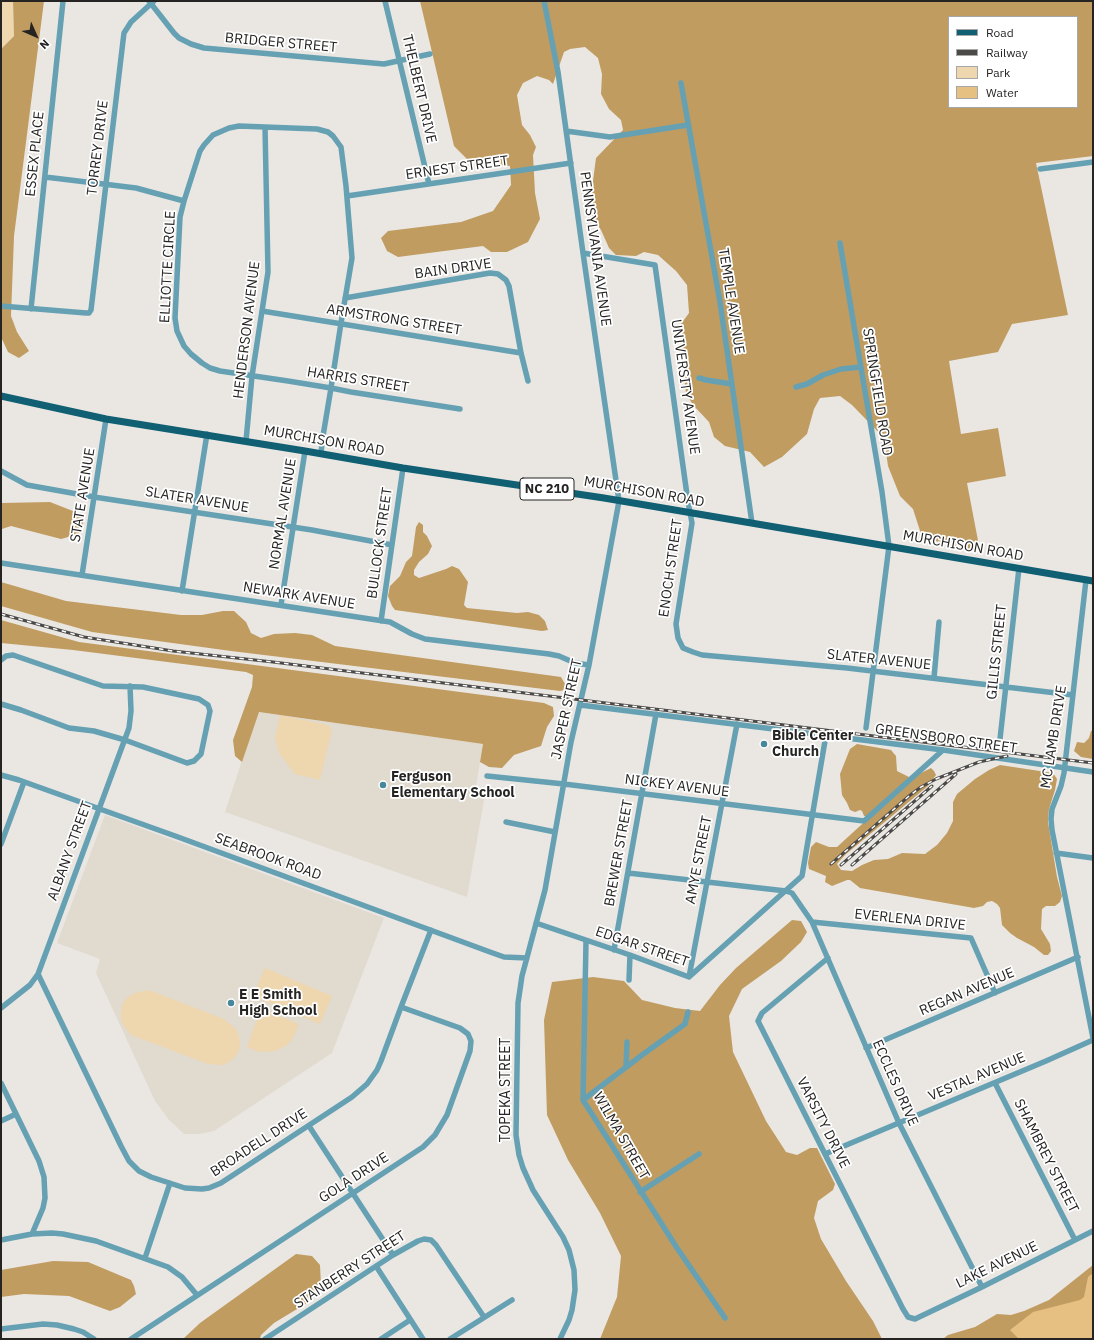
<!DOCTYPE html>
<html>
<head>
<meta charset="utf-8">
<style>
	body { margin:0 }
	#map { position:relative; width:1094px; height:1340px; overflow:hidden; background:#eae7e3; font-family:"IBM Plex Sans",sans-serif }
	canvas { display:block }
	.frame { position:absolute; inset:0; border:2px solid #252423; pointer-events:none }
	.legend { position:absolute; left:948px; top:16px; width:130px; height:92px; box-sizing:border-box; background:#fff; border:1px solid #a8a7a7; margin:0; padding:5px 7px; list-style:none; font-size:12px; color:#252423 }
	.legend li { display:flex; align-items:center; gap:8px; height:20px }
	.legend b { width:20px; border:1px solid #a8a7a7 }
	.north { position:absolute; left:16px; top:16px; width:40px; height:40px; -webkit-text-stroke:3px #fff; paint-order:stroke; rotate:135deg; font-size:11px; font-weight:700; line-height:16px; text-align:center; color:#252423 }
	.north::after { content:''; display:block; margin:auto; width:14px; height:18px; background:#252423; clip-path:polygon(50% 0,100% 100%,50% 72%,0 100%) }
</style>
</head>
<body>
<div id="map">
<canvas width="1094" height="1340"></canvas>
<div class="frame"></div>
<ul class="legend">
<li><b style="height:5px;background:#105f72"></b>Road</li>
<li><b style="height:5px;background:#4b4a48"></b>Railway</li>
<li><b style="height:11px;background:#eed6af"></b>Park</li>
<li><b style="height:11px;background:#e6c083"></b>Water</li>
</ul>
<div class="north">N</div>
</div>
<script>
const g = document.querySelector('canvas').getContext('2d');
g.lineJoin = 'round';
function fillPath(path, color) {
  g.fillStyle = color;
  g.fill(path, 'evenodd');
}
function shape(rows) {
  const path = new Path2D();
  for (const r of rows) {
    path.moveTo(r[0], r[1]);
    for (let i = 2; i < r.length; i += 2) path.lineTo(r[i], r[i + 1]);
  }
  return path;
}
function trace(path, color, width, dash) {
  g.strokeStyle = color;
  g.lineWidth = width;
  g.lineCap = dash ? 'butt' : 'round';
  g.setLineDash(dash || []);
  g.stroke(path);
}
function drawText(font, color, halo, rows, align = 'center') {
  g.font = font + ' "IBM Plex Sans",sans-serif';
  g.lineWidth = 3.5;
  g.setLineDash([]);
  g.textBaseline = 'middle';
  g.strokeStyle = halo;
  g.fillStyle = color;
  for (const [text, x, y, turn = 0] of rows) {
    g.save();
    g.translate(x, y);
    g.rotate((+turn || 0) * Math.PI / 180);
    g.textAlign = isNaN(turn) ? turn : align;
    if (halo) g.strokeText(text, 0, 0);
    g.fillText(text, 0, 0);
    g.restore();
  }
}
fillPath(shape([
	[258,712,483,744,476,786,486,789,467,897,225,812],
	[105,815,384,918,332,1053,214,1131,200,1134,184,1134,169,1120,155,1101,96,973,100,959,57,943]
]), '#e1dacf');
fillPath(shape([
	[1,1,13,1,14,36,1,49],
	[280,715,328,725,332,730,320,780,295,774,279,753,275,738],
	[265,968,332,996,320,1024,253,996],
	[149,990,224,1019,236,1029,239,1036,240,1043,239,1051,235,1057,229,1062,223,1065,208,1064,131,1035,123,1025,121,1018,121,1010,123,1003,128,997,135,993],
	[261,1009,299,1024,294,1037,286,1046,275,1051,259,1052,247,1047]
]), '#eed6af');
fillPath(shape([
	[13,1,44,1,14,236,11,316,17,332,29,351,19,358,8,352,1,337,1,49,14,36],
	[420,1,1093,1,1093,156,1036,163,1068,315,1012,324,998,352,949,361,961,434,998,428,1006,476,967,483,980,551,959,548,922,537,913,509,900,496,888,466,884,438,852,405,840,396,820,398,814,409,807,434,782,457,764,467,750,452,725,446,714,437,709,422,693,405,686,393,681,350,681,324,689,313,687,285,676,271,658,255,644,252,636,256,616,255,609,248,601,230,591,215,591,196,596,158,623,130,621,120,609,109,601,94,602,74,598,58,585,47,570,49,564,52,553,84,549,80,537,76,523,83,517,95,522,125,530,135,536,147,533,155,535,193,540,219,528,242,507,252,491,252,483,246,398,257,387,251,381,238,388,231,461,222,493,211,511,185,510,166,488,164,467,159,454,146],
	[949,17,1077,17,1077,107,949,107],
	[50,502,78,513,84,520,79,534,61,539,11,526,2,529,1,534,1,503],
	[419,522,423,525,423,532,427,536,432,546,428,554,419,562,414,570,414,575,419,578,446,569,452,566,459,569,468,582,464,605,467,608,517,613,528,612,539,615,545,621,548,630,542,631,395,610,392,606,388,596,390,586,400,576,406,562,412,556,416,527],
	[1,582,66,601,181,615,202,615,223,611,234,611,246,622,251,633,261,638,274,634,295,633,312,635,335,646,561,677,568,689,560,691,231,651,92,632,1,606],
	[1,620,79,642,544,703,553,707,554,716,547,727,541,746,514,755,502,768,489,767,480,762,483,744,259,712,242,762,235,756,233,740,252,687,253,675,246,672,73,650,1,643],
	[1093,730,1093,759,1081,757,1074,751,1077,742,1084,743,1089,738,1091,731],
	[857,744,891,750,896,756,897,771,911,778,931,768,934,771,936,775,928,786,845,855,837,864,841,870,852,871,862,865,874,860,888,859,902,853,925,854,937,845,947,833,953,821,953,802,957,794,975,779,989,770,1000,765,1053,773,1057,779,1055,790,1049,809,1048,822,1057,877,1062,896,1060,902,1055,906,1046,906,1042,909,1041,929,1050,944,1051,951,1048,955,1044,955,1034,947,1017,938,1010,933,1002,925,1000,908,997,904,992,901,987,902,983,906,974,908,860,888,850,880,847,880,832,886,825,882,826,876,809,869,808,863,811,847,816,842,829,847,837,847,884,804,870,816,864,816,862,811,860,810,855,812,850,810,847,803,842,795,840,774,850,749],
	[792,920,801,921,807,932,801,942,781,961,742,989,729,1016,733,1052,766,1121,786,1152,797,1155,810,1148,817,1148,835,1184,833,1190,818,1201,814,1218,821,1239,846,1281,873,1321,882,1339,600,1339,617,1297,621,1256,600,1213,568,1160,547,1115,544,1020,552,982,593,977,624,981,642,1000,675,1008,700,1011,720,985,736,968],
	[296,1254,312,1256,320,1265,321,1285,307,1303,274,1323,261,1335,260,1339,183,1339,200,1323],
	[53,1261,88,1262,131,1280,134,1286,136,1294,120,1307,110,1311,69,1296,24,1294,1,1297,1,1270],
	[1093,1265,1093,1339,943,1339,948,1335,975,1327,997,1314,1011,1315,1024,1311,1049,1300]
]), '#c19c60');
fillPath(shape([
	[1093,1273,1093,1339,1019,1339,1010,1330,1033,1312,1080,1300,1084,1297,1088,1277]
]), '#e6c083');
trace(shape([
	[149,1,174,33,179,38,191,44,204,48,384,64,430,54],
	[385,1,429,184],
	[544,1,558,72,583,253,619,501,589,665,571,742,545,890,522,976,518,1003,516,1135,519,1155,523,1168,533,1190,563,1237,569,1250,574,1270,575,1290,572,1310,569,1320,560,1339],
	[681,83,720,302,752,523],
	[566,131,610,137,688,125],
	[1040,169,1093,162],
	[45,177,136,188,184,201],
	[347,196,571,163],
	[840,243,882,492,889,546,866,728],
	[583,253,655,265,688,502,692,523,676,624,678,638,683,648,693,652,702,655,847,668,1073,695],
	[345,298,490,273,498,274,506,280,509,286,521,353,528,381],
	[1,306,86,313,89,313,91,310,123,41,124,33,131,22,154,1],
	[31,309,63,1],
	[262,311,521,353],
	[699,378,706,380,732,384],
	[796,387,807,384,823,375,841,369,861,367],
	[246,441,252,376,268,272,265,127],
	[321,454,322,442,331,388,341,323,352,258,346,186,341,147,333,136,328,132,317,129,239,126,229,128,213,135,204,145,200,151,184,201,180,217,175,318,177,331,184,346,191,354,202,363,210,368,220,371,288,381,331,388,351,392,460,409],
	[1,471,27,485,94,497,312,530,392,545],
	[1,563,390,622,412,634,425,639,549,654,559,656,575,663,589,665],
	[82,575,106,419],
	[1086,580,1064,773,1061,786,1052,809,1051,819,1052,830,1093,1038],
	[182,591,207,434],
	[281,605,305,451],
	[381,621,403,468],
	[1,660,6,656,13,655,103,686,143,687,199,699,208,705,210,711,201,754,194,761,187,763,125,740,94,731,69,728,21,710,1,704],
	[934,678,939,622],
	[580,705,943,750,1093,772],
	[1000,739,1019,568],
	[1,775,19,780,178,837,490,952,504,957,527,958],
	[487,776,564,784,864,821,943,750],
	[506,822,555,832],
	[1,844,24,782],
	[1056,853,1093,858],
	[628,873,786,891,792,893,812,922,899,1123,982,1287],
	[812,922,971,938,995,993],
	[536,923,630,955,689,977,802,876,826,735],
	[586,941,583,1100,677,1248,725,1318],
	[614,950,656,714],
	[828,958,762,1013,758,1021,903,1309,908,1317,915,1319,982,1287,1093,1231],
	[38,974,121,1146,129,1161,139,1171,151,1177,185,1188,202,1189,209,1188,221,1183,352,1097,367,1084,377,1070,381,1061,401,1007,431,930],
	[689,977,737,724],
	[629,980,630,955],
	[1,1008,30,985,38,974,41,966,129,728,131,711,130,686],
	[866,1048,1078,957],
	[626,1067,627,1042],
	[1,1083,39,1161,44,1177,45,1198,43,1208,32,1234],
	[995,1083,1075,1240],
	[583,1100,642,1055,685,1024,688,1012],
	[1,1121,16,1114],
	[309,1126,393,1255],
	[825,1154,1046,1061,1093,1040],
	[640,1192,699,1154],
	[1,1240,32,1234,52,1233,63,1234,96,1241,168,1267,182,1277,197,1295],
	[145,1258,170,1183],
	[376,1266,423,1339],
	[1,1329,43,1324,57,1325,74,1329,83,1332,94,1339],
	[131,1339,423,1147,435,1135,447,1115,470,1051,471,1041,468,1034,460,1028,401,1007],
	[265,1339,393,1255,418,1241,424,1239,431,1240,436,1245,484,1317],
	[381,1339,410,1320],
	[450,1339,512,1300]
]), '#66a1b3', 5.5);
trace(shape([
	[1,396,106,419,305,451,403,468,604,498,1093,581]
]), '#105f72', 7);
const rail = shape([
	[1,614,84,637,173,651,273,662,1093,763],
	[831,864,909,796,921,787,936,779,979,762,1007,756],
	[841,865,932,786],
	[852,865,956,774]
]);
trace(rail, '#4b4a48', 3);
trace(rail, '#fff', 1.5, [4.5]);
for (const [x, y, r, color] of [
	[764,744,4,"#47879a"],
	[383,785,4,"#47879a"],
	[231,1003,4,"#47879a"]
]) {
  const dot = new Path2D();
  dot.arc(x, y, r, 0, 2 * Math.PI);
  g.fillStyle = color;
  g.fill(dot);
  trace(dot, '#fff', 1.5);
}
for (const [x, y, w] of [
	[547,489,54]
]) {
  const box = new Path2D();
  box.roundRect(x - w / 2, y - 11, w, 22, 3);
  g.fillStyle = '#fff';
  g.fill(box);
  trace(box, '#252423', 1);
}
drawText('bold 13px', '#252423', null, [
	["NC 210",547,489]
]);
drawText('14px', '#252423', '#fff', [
	["BRIDGER STREET",281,43,5],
	["THELBERT DRIVE",419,89,77],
	["TORREY DRIVE",98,148,-83],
	["ESSEX PLACE",35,154,-84],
	["ERNEST STREET",457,168,-8],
	["PENNSYLVANIA AVENUE",595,249,82],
	["ELLIOTTE CIRCLE",168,267,-87],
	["BAIN DRIVE",453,269,-8],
	["TEMPLE AVENUE",731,301,81],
	["ARMSTRONG STREET",394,320,9],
	["HENDERSON AVENUE",247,330,-83],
	["HARRIS STREET",358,380,9],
	["UNIVERSITY AVENUE",685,387,82],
	["SPRINGFIELD ROAD",877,392,81],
	["MURCHISON ROAD",324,441,10],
	["MURCHISON ROAD",644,492,10],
	["STATE AVENUE",83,495,-81],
	["SLATER AVENUE",197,500,9],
	["NORMAL AVENUE",283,514,-81],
	["BULLOCK STREET",380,543,-82],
	["MURCHISON ROAD",963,546,10],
	["ENOCH STREET",671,568,-82],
	["NEWARK AVENUE",299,596,9],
	["GILLIS STREET",997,652,-84],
	["SLATER AVENUE",879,660,6],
	["JASPER STREET",567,709,-78],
	["MC LAMB DRIVE",1054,737,-81],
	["GREENSBORO STREET",946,739,8],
	["NICKEY AVENUE",677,786,7],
	["ALBANY STREET",70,851,-70],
	["BREWER STREET",619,853,-80],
	["SEABROOK ROAD",268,857,20],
	["AMYE STREET",699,860,-79],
	["EVERLENA DRIVE",910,920,6],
	["EDGAR STREET",642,947,19],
	["REGAN AVENUE",967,992,-23],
	["VESTAL AVENUE",977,1077,-23],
	["ECCLES DRIVE",895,1083,66],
	["TOPEKA STREET",506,1090,-90],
	["VARSITY DRIVE",823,1123,63],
	["WILMA STREET",621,1136,60],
	["BROADELL DRIVE",259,1143,-33],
	["SHAMBREY STREET",1046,1156,63],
	["GOLA DRIVE",354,1178,-33],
	["LAKE AVENUE",997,1265,-26],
	["STANBERRY STREET",350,1270,-33]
]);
drawText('bold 14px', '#252423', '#fff', [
	["Bible Center",772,736],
	["Church",772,752],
	["Ferguson",391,777],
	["Elementary School",391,793],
	["E E Smith",239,995],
	["High School",239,1011]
], 'left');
</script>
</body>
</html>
